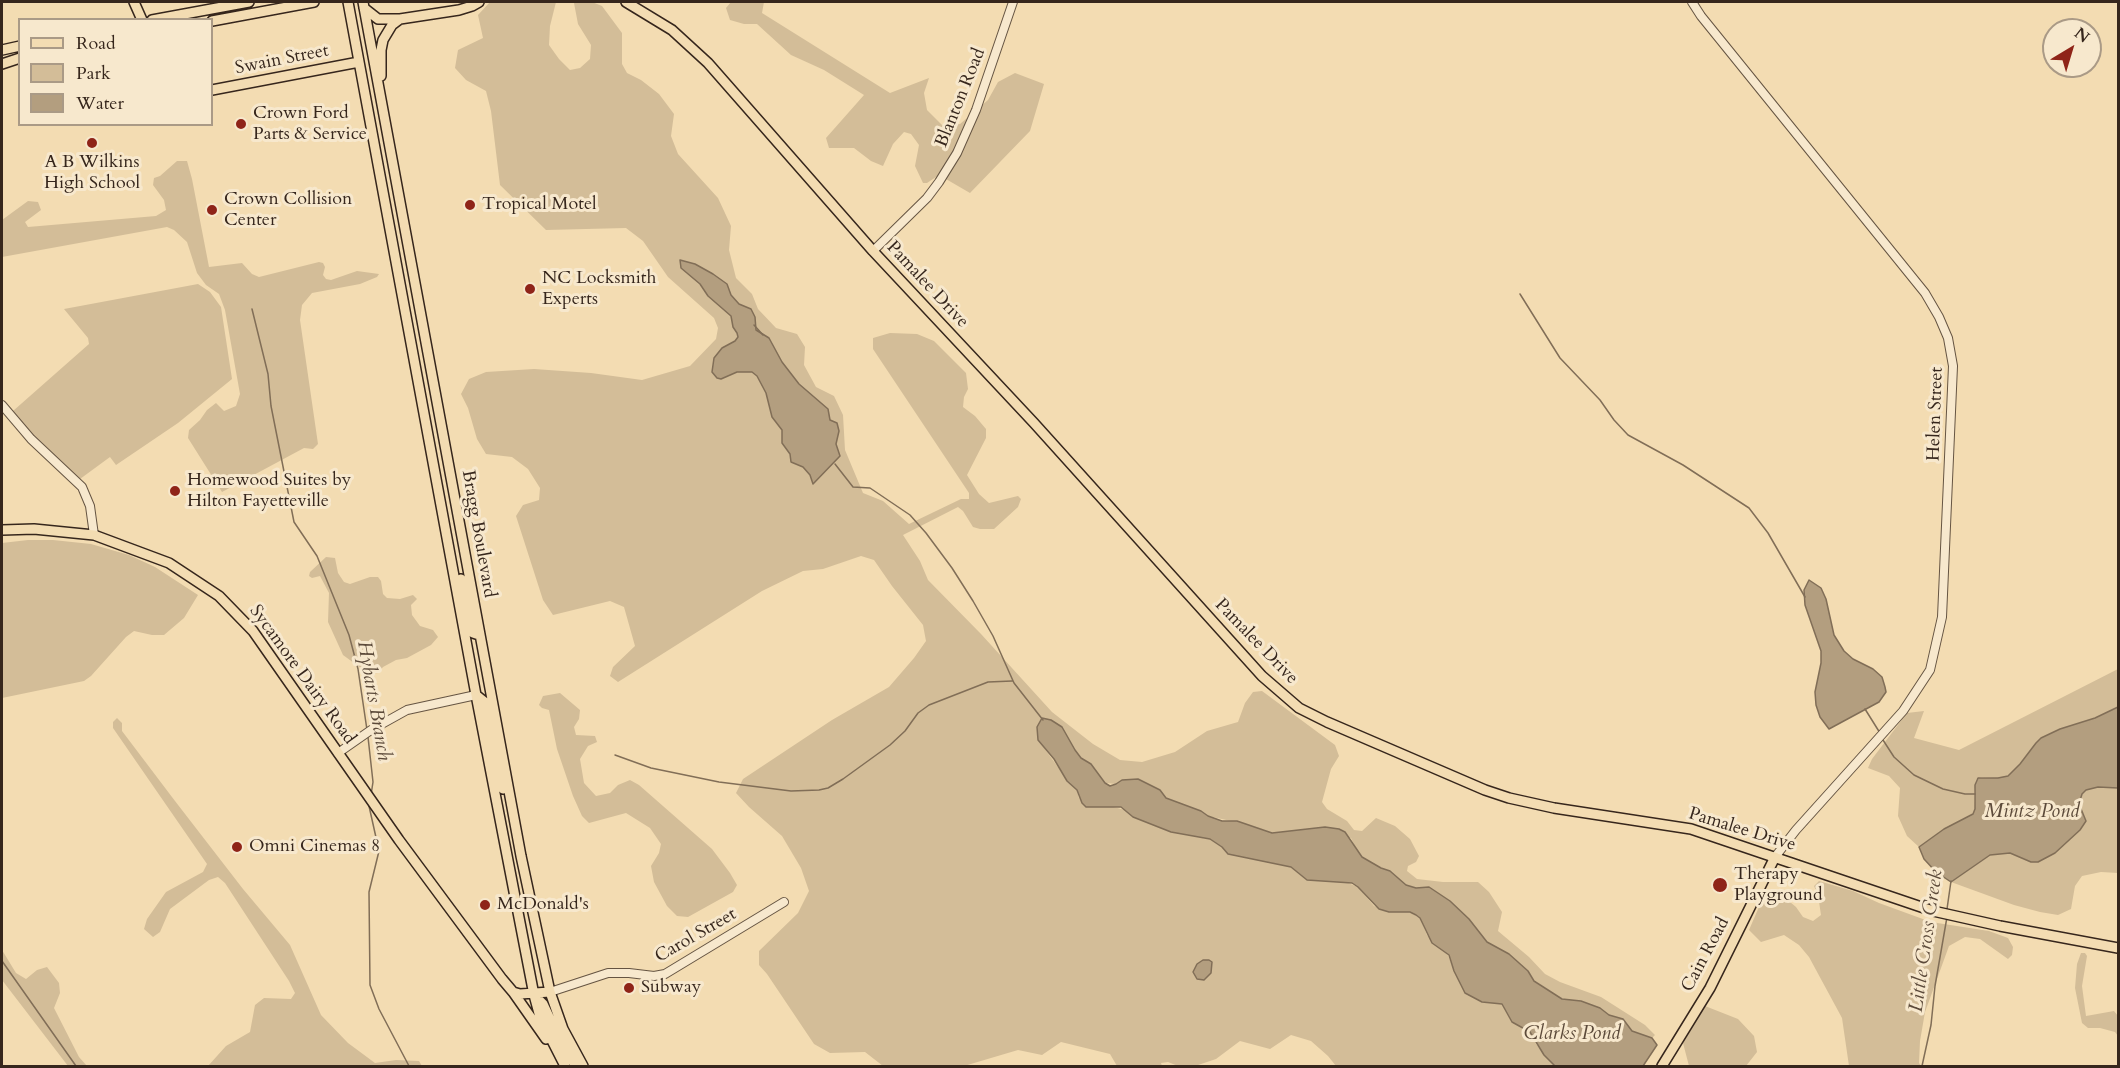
<!DOCTYPE html>
<html>
<head>
<meta charset="utf-8">
<style>
	body { margin:0 }
	#map { position:relative; width:2120px; height:1068px; overflow:hidden; background:#f3dcb2; font-family:Cardo,serif }
	canvas { display:block }
	.frame { position:absolute; inset:0; border:3px solid #36261c; pointer-events:none }
	.legend { position:absolute; left:18px; top:18px; width:195px; height:108px; box-sizing:border-box; background:#f7e8cd; border:2px solid #aa9a86; margin:0; padding:8px 10px; list-style:none; font-size:18px; color:#36261c }
	.legend li { display:flex; align-items:center; gap:12px; height:30px }
	.legend b { width:30px; border:2px solid #aa9a86 }
	.north { position:absolute; left:2042px; top:18px; width:60px; height:60px; box-sizing:border-box; background:#f7e8cd; border:2px solid #aa9a86; border-radius:50%; rotate:38deg; font-size:16px; font-weight:700; line-height:24px; text-align:center; color:#36261c }
	.north::after { content:''; display:block; margin:auto; width:21px; height:27px; background:#8f2418; clip-path:polygon(50% 0,100% 100%,50% 72%,0 100%) }
</style>
</head>
<body>
<div id="map">
<canvas width="2120" height="1068"></canvas>
<div class="frame"></div>
<ul class="legend">
<li><b style="height:8px;background:#f3dcb2"></b>Road</li>
<li><b style="height:16px;background:#d3bd98"></b>Park</li>
<li><b style="height:16px;background:#b39e7f"></b>Water</li>
</ul>
<div class="north">N</div>
</div>
<script>
const g = document.querySelector('canvas').getContext('2d');
g.lineJoin = 'round';
function fillPath(path, color) {
  g.fillStyle = color;
  g.fill(path, 'evenodd');
}
function shape(rows) {
  const path = new Path2D();
  for (const r of rows) {
    path.moveTo(r[0], r[1]);
    for (let i = 2; i < r.length; i += 2) path.lineTo(r[i], r[i + 1]);
  }
  return path;
}
function trace(path, color, width, dash) {
  g.strokeStyle = color;
  g.lineWidth = width;
  g.lineCap = dash ? 'butt' : 'round';
  g.setLineDash(dash || []);
  g.stroke(path);
}
function drawText(font, color, halo, rows, align = 'center') {
  g.font = font + ' Cardo,serif';
  g.lineWidth = 6;
  g.setLineDash([]);
  g.textBaseline = 'middle';
  g.strokeStyle = halo;
  g.fillStyle = color;
  for (const [text, x, y, turn = 0] of rows) {
    g.save();
    g.translate(x, y);
    g.rotate((+turn || 0) * Math.PI / 180);
    g.textAlign = isNaN(turn) ? turn : align;
    if (halo) g.strokeText(text, 0, 0);
    g.fillText(text, 0, 0);
    g.restore();
  }
}
fillPath(shape([
	[490,2,556,2,550,26,549,45,559,59,570,70,580,68,590,59,591,45,578,24,574,3,592,2,602,6,622,33,622,64,627,73,641,80,659,94,674,114,671,136,678,154,718,198,731,226,729,250,736,278,752,294,758,309,776,328,797,334,805,347,804,365,816,387,834,396,843,415,845,450,863,493,883,501,909,524,961,499,969,499,969,493,873,349,873,338,890,333,917,334,934,341,966,373,968,389,964,397,963,407,975,416,986,429,986,438,967,475,979,494,989,503,1018,496,1021,499,1018,507,994,529,980,529,973,527,963,511,958,507,903,535,920,561,928,580,981,634,1052,712,1093,744,1120,760,1142,762,1175,752,1207,731,1238,722,1245,703,1253,692,1262,691,1335,745,1339,756,1331,769,1322,802,1327,809,1347,821,1354,830,1362,831,1376,818,1395,826,1410,839,1419,856,1416,862,1408,866,1407,871,1417,879,1443,882,1478,882,1489,892,1502,912,1498,931,1529,957,1545,974,1560,982,1601,997,1645,1025,1655,1035,1652,1038,1632,1031,1623,1019,1609,1015,1600,1008,1581,1001,1562,999,1534,980,1528,971,1509,954,1487,942,1469,919,1450,901,1429,887,1416,888,1406,885,1390,871,1381,868,1362,857,1357,851,1351,838,1288,832,1272,833,1249,825,1208,816,1166,798,1116,784,1105,783,1091,764,1081,758,1075,750,1042,745,1068,781,1077,790,1079,798,1125,810,1202,838,1210,839,1222,847,1228,854,1291,867,1307,880,1346,882,1358,887,1374,906,1389,912,1410,912,1420,918,1427,935,1447,953,1461,986,1482,1002,1502,1004,1510,1019,1530,1032,1536,1044,1555,1066,1336,1066,1328,1056,1311,1041,1291,1035,1270,1049,1240,1041,1216,1059,1195,1066,1178,1066,1168,1062,1161,1063,1162,1066,1117,1066,1110,1054,1061,1042,1042,1055,1018,1050,964,1066,883,1066,865,1052,830,1053,814,1044,767,974,759,965,759,951,798,913,809,891,801,868,782,836,749,807,736,793,743,779,832,720,889,687,914,658,926,641,923,625,892,586,874,560,861,556,823,569,803,571,762,591,618,682,610,676,613,667,635,646,624,607,610,601,553,615,543,600,516,516,523,505,539,500,540,488,528,469,512,457,486,454,477,439,468,408,461,394,469,379,486,372,534,369,591,373,642,380,690,366,716,339,718,328,714,318,668,277,643,241,626,228,546,230,500,185,491,111,486,91,466,80,455,68,458,50,483,38,478,15],
	[731,2,764,2,762,13,890,93,929,78,924,93,927,110,943,126,960,124,988,100,998,82,1015,73,1044,84,1030,131,970,193,939,175,927,183,923,183,915,166,919,145,911,134,904,132,893,144,883,166,871,161,854,148,829,148,826,138,864,95,824,70,791,55,757,24,744,24,730,20,726,8],
	[177,161,187,161,192,179,209,267,242,263,252,274,259,277,319,262,323,263,325,267,323,275,326,279,331,280,357,271,379,274,377,277,360,284,312,293,302,305,300,320,318,444,313,449,304,448,222,492,188,438,189,430,200,420,207,410,216,403,224,411,236,406,240,394,225,310,219,294,206,285,197,273,187,242,174,230,167,227,2,257,2,220,28,201,38,202,41,210,25,222,28,227,156,216,166,210,164,200,153,185,154,178,160,176],
	[198,284,210,292,221,307,232,379,178,423,116,465,110,457,80,479,41,445,13,411,89,344,88,338,64,309],
	[28,540,53,540,91,544,129,555,155,567,198,595,184,618,164,635,152,635,134,631,126,637,91,676,84,681,2,698,2,543],
	[326,557,335,558,338,573,344,582,350,584,370,577,378,577,381,581,383,594,387,598,400,599,413,595,417,599,411,605,412,615,420,626,433,630,438,637,431,645,407,658,396,660,383,667,378,673,369,674,343,655,328,622,329,593,320,576,312,578,309,576,310,572],
	[2118,669,2118,707,2095,718,2060,729,2036,743,2020,764,2008,776,1998,778,1981,777,1976,780,1974,794,1975,809,1973,814,1968,818,1944,829,1919,847,1907,836,1898,816,1900,788,1889,776,1868,768,1872,759,1907,713,1924,711,1914,738,1959,750],
	[560,693,580,710,579,719,574,727,576,735,595,736,597,742,588,746,580,759,584,783,596,796,610,793,618,785,630,780,639,785,712,849,730,873,737,885,733,892,688,917,677,916,667,906,654,882,651,866,659,853,661,844,650,828,626,813,589,823,582,816,573,796,557,749,549,710,542,708,539,705,543,696],
	[117,718,122,723,122,731,175,801,243,889,290,945,321,1015,348,1043,375,1063,396,1060,419,1061,422,1066,208,1066,226,1046,250,1032,255,1005,264,998,291,999,295,993,289,981,225,883,218,877,209,880,170,909,160,932,153,937,144,929,147,919,166,892,203,872,207,864,113,728,113,722],
	[2098,787,2118,788,2118,873,2101,872,2082,876,2075,886,2071,909,2058,915,2040,912,2014,905,1951,882,1990,855,2010,853,2024,859,2055,853,2080,830,2086,820,2079,804,2082,794,2086,790],
	[1819,881,1853,891,1879,903,1931,922,1989,931,2008,938,2013,947,2012,955,2008,959,1980,939,1965,937,1949,946,1925,1012,1920,1041,1919,1063,1921,1066,1849,1066,1842,1018,1809,957,1799,945,1784,935,1761,942,1749,930,1762,900,1773,892,1784,897,1796,907,1803,917,1813,921,1821,915,1818,895,1814,886],
	[2,950,16,973,26,979,37,970,47,967,59,983,60,993,54,1008,79,1057,87,1066,68,1066,2,980],
	[2081,953,2085,953,2087,956,2082,986,2086,1016,2114,1011,2118,1016,2118,1036,2115,1032,2100,1028,2088,1028,2082,1023,2075,988,2077,964],
	[1705,1006,1738,1019,1754,1036,1757,1052,1746,1066,1689,1066,1683,1043]
]), '#d3bd98');
const water = shape([
	[680,260,695,264,713,274,727,284,731,295,739,304,751,309,755,317,756,330,769,338,782,362,799,384,828,409,830,420,837,423,839,431,836,444,840,456,813,484,810,475,803,467,791,462,790,454,782,443,782,430,772,417,766,393,757,376,752,372,737,372,721,379,717,378,712,372,714,358,722,348,735,341,738,337,737,333,733,327,731,316,708,296,700,284,681,268,680,260],
	[1809,580,1821,588,1826,599,1834,635,1844,651,1853,659,1873,669,1882,677,1885,687,1886,692,1879,702,1829,729,1820,717,1816,705,1815,692,1821,663,1821,651,1805,605,1804,590,1809,580],
	[2118,707,2118,788,2098,787,2086,790,2082,794,2079,804,2086,821,2080,830,2055,853,2038,862,2031,862,2010,853,1990,855,1951,882,1936,872,1924,859,1919,847,1944,829,1973,814,1975,809,1975,785,1978,778,1998,778,2008,776,2020,764,2036,743,2041,738,2060,729,2095,718,2118,707],
	[1042,718,1051,720,1062,727,1075,750,1081,758,1091,764,1105,783,1110,786,1116,784,1122,780,1138,779,1160,790,1166,798,1201,811,1208,816,1222,821,1237,821,1272,833,1325,827,1339,829,1345,832,1362,857,1381,868,1390,871,1406,885,1416,888,1429,887,1450,901,1469,919,1487,942,1509,954,1528,971,1534,981,1562,999,1581,1001,1600,1008,1609,1015,1623,1019,1632,1031,1652,1038,1657,1045,1643,1066,1555,1066,1544,1055,1530,1032,1512,1022,1502,1004,1482,1002,1465,993,1454,971,1449,955,1432,943,1420,918,1416,915,1410,912,1389,912,1379,909,1358,887,1352,883,1307,880,1291,867,1228,854,1222,847,1210,839,1171,832,1133,817,1121,807,1086,807,1082,803,1077,790,1067,781,1054,759,1038,740,1037,727,1042,718],
	[1203,960,1209,960,1212,962,1211,973,1204,980,1197,979,1193,972,1197,964,1203,960]
]);
fillPath(water, '#b39e7f');
trace(water, '#816e57', 1.5);
trace(shape([
	[1520,294,1560,358,1600,400,1614,420,1628,435,1683,465,1749,508,1768,533,1805,597],
	[252,309,268,374,271,406,294,522,317,556,349,635,358,669,367,730],
	[754,325,763,335],
	[835,464,853,487,870,488,910,515,926,533,952,568,973,601,993,636,1014,683,1043,720],
	[1865,709,1880,733],
	[368,737,373,782,371,795],
	[1883,740,1894,757,1914,775,1943,789,1965,794,1975,794],
	[615,755,651,768,719,782,791,791,819,790,828,788,843,779,890,745,905,731,918,713,929,705,988,682,1012,681],
	[369,806,379,851,369,892,370,985,379,1009,409,1066],
	[1947,909,1951,881],
	[2,961,76,1066],
	[1922,1066,1931,1025,1935,986,1947,917]
]), '#816e57', 1.5);
const minor = shape([
	[1692,2,1701,16,1925,293,1939,317,1948,338,1953,366,1942,617,1930,670,1903,711,1796,830,1775,857],
	[873,251,927,198,939,182,957,153,976,110,1013,2],
	[2,405,31,439,82,487,90,506,94,535],
	[338,753,371,730,407,710,476,695],
	[550,992,608,973,629,973,654,976,665,974,784,902]
]);
const major = shape([
	[134,2,142,20],
	[348,2,476,695,534,995,540,1017,565,1066],
	[363,2,521,856,550,992,563,1029,583,1066],
	[626,2,672,30,708,63,873,251,1034,423,1262,676,1299,708,1327,722,1485,790,1509,798,1554,808,1691,829,1933,911,2000,926,2118,948],
	[364,8,378,19,400,19,459,10,472,6,479,2],
	[152,20,249,2],
	[212,21,314,2],
	[2,50,20,46],
	[2,64,20,58],
	[381,76,381,50,383,40,392,25,400,19],
	[212,90,359,62],
	[2,530,34,529,94,535,169,563,219,596,253,631,399,840,502,979,513,992,520,994,550,992],
	[461,579,470,627,473,633,479,635],
	[476,695,486,703,503,789],
	[513,992,546,1039],
	[535,996,543,1004,564,1049,576,1066],
	[1662,1066,1710,988,1775,857]
]);
trace(minor, '#655442', 10);
trace(major, '#36261c', 12);
trace(minor, '#f7e8cd', 8);
trace(major, '#f3dcb2', 9);
for (const [x, y, r, color] of [
	[241,124,6,"#8f2418"],
	[92,143,6,"#8f2418"],
	[470,205,6,"#8f2418"],
	[212,210,6,"#8f2418"],
	[530,289,6,"#8f2418"],
	[175,491,6,"#8f2418"],
	[237,847,6,"#8f2418"],
	[1720,885,8,"#8f2418"],
	[485,905,6,"#8f2418"],
	[629,988,6,"#8f2418"]
]) {
  const dot = new Path2D();
  dot.arc(x, y, r, 0, 2 * Math.PI);
  g.fillStyle = color;
  g.fill(dot);
  trace(dot, '#f7e8cd', 2);
}
drawText('18px', '#36261c', '#f7e8cd', [
	["Swain Street",282,60,-11],
	["Blanton Road",961,98,-68],
	["Pamalee Drive",927,285,47],
	["Helen Street",1936,414,-88],
	["Bragg Boulevard",478,534,80],
	["Pamalee Drive",1256,642,46],
	["Sycamore Dairy Road",302,675,54],
	["Pamalee Drive",1742,830,17],
	["Carol Street",696,936,-30],
	["Cain Road",1706,955,-62]
]);
drawText('18px', '#36261c', '#f7e8cd', [
	["Crown Ford",253,114],
	["Parts & Service",253,135],
	["A B Wilkins",92,163,"center"],
	["High School",92,184,"center"],
	["Crown Collision",224,200],
	["Center",224,221],
	["Tropical Motel",482,205],
	["NC Locksmith",542,279],
	["Experts",542,300],
	["Homewood Suites by",187,481],
	["Hilton Fayetteville",187,502],
	["Omni Cinemas 8",249,847],
	["Therapy",1734,875],
	["Playground",1734,896],
	["McDonald's",497,905],
	["Subway",641,988]
], 'left');
drawText('italic 20px', '#5c4a3a', '#f7e8cd', [
	["Hybarts Branch",373,701,80],
	["Mintz Pond",2032,812],
	["Little Cross Creek",1927,941,-82],
	["Clarks Pond",1572,1034]
]);
</script>
</body>
</html>
